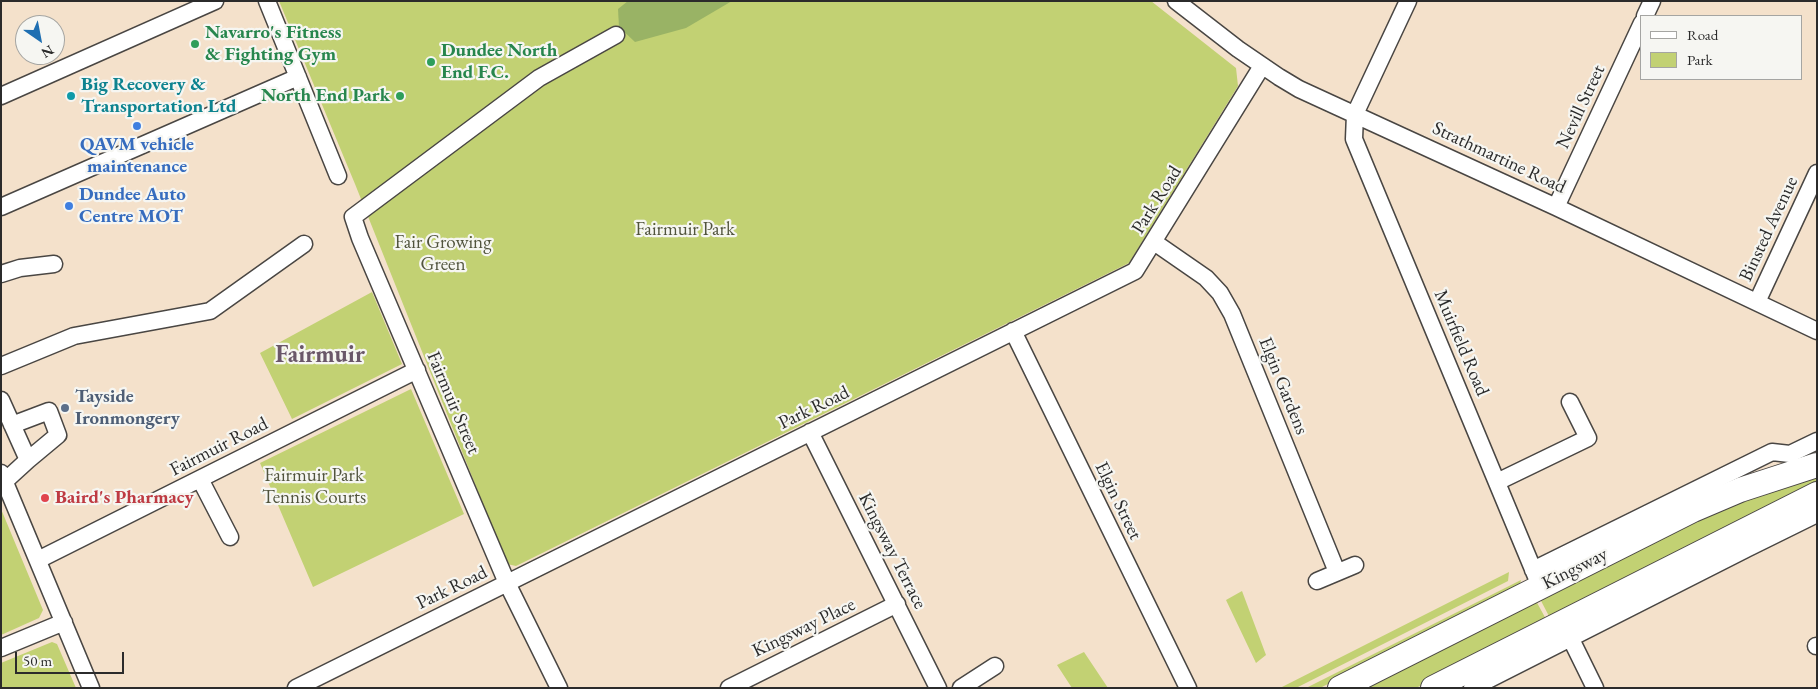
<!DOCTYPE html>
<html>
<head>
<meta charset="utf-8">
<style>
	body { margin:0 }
	#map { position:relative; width:1818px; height:689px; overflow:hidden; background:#f4e1cb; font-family:"EB Garamond",serif }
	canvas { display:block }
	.frame { position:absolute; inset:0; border:2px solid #2b2b2b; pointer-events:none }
	.legend { position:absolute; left:1640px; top:15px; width:162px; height:65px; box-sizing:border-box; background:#f6f6f2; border:1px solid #a5a5a2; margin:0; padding:6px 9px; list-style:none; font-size:15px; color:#2b2b2b }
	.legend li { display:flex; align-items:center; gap:10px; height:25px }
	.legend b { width:25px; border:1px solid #a5a5a2 }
	.north { position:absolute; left:15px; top:15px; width:50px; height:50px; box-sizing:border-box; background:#f6f6f2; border:1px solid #a5a5a2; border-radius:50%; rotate:147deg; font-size:14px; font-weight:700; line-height:20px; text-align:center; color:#2b2b2b }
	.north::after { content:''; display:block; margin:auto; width:18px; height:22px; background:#1f6fb2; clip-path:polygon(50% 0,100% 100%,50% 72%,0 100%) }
	.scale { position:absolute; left:15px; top:652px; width:109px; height:22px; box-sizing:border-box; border:2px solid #2b2b2b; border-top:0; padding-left:6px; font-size:15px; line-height:18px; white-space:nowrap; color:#2b2b2b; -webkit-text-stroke:4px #f6f6f2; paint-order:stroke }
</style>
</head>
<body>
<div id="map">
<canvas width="1818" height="689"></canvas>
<div class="frame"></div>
<ul class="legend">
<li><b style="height:6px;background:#fff"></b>Road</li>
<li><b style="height:14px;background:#c2d173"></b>Park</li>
</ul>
<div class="north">N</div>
<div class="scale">50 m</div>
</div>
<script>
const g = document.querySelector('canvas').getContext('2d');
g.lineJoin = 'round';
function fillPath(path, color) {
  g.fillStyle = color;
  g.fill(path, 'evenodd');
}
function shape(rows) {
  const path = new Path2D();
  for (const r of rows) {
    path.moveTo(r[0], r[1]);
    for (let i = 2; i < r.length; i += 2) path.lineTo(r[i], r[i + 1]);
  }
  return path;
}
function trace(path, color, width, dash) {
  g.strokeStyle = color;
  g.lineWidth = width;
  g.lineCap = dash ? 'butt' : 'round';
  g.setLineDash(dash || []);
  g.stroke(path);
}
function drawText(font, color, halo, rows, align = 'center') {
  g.font = font + ' "EB Garamond",serif';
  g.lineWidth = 4.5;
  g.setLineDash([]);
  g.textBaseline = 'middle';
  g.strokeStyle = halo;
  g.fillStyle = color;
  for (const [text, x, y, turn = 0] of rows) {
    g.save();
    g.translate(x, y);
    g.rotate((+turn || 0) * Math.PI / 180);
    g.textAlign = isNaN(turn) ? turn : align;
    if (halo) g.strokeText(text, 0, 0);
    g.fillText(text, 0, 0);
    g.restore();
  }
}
fillPath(shape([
	[279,1,1151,1,1236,68,1238,86,1129,263,516,566,507,564,355,184],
	[372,292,402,364,292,419,260,353],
	[411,389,464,514,313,587,260,463],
	[1817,478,1817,483,1551,620,1539,597,1691,521,1756,495],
	[1,509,43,610,39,618,1,635],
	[1509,572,1508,581,1296,688,1280,688],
	[1521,580,1519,588,1320,688,1306,688],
	[1242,591,1266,655,1256,663,1226,600],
	[1535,599,1547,621,1416,688,1358,688],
	[52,642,57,644,76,688,1,688,1,663],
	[1084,652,1108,688,1072,688,1057,665]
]), '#c2d173');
fillPath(shape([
	[628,1,732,1,686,28,635,42,619,27,618,9]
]), '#99b365');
const minor = shape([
	[267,1,338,176],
	[1176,1,1238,49,1279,77,1299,89,1556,207,1817,331],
	[1408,1,1355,114,1354,139,1540,586],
	[1645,16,1652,1],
	[1,96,215,1],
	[1,207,298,77],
	[1556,207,1642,23],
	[1154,242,1206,278,1220,293,1232,314,1337,572],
	[1,274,20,268,54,264],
	[1757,302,1817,173],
	[1013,331,1188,688],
	[1,366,74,336,210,311,304,244],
	[1,400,28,460,5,481],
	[12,425,49,411,58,435,28,460],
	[810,432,938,688],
	[1,473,91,688],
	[200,479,230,537],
	[1497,482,1588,438,1570,402],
	[1746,549,1817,514],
	[38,560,417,370],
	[1533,570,1772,452,1790,454,1817,441],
	[1317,581,1355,565],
	[1566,629,1595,688],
	[1816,646,1817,646],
	[1,648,64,622],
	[296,688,1135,271,1262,66],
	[559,688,507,583,360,238,353,217,539,78,616,35],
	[729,688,897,604],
	[961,688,995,666],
	[1472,688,1746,549,1745,530]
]);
const highway = shape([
	[1340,688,1693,510,1740,490,1817,465],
	[1433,688,1817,494]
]);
trace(minor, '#494643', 19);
trace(highway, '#494643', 26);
trace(minor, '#fff', 16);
trace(highway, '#fff', 24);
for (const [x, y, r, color] of [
	[195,44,5,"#2e9e5b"],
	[431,62,5,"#2e9e5b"],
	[71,96,5,"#0f9aa8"],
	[400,96,5,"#2e9e5b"],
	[137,126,5,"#3f7fe0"],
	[69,206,5,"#3f7fe0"],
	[65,408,5,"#5c6f8a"],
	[45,498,5,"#e0444e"]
]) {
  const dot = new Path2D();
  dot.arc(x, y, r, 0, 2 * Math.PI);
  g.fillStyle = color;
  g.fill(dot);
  trace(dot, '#f6f6f2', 2);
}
drawText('bold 19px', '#27864d', '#f6f6f2', [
	["Navarro's Fitness",205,33],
	["& Fighting Gym",205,55],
	["Dundee North",441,51],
	["End F.C.",441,73],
	["North End Park",390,96,"right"]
], 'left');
drawText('bold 19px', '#0d838f', '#f6f6f2', [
	["Big Recovery &",81,85],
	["Transportation Ltd",81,107]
], 'left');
drawText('19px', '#2b2b2b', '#f6f6f2', [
	["Nevill Street",1581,107,-65],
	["Strathmartine Road",1499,158,25],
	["Park Road",1157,200,-58],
	["Binsted Avenue",1769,229,-65],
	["Muirfield Road",1461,343,67],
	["Elgin Gardens",1283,386,68],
	["Fairmuir Street",453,403,67],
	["Park Road",814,408,-26],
	["Fairmuir Road",219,447,-27],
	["Elgin Street",1118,501,64],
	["Kingsway Terrace",892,551,63],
	["Kingsway",1575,569,-27],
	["Park Road",452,588,-26],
	["Kingsway Place",804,628,-26]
]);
drawText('bold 19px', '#366cbe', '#f6f6f2', [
	["QAVM vehicle",137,145],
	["maintenance",137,167],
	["Dundee Auto",79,195,"left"],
	["Centre MOT",79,217,"left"]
]);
drawText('19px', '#51543d', '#f6f6f2', [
	["Fairmuir Park",685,230],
	["Fair Growing",443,243],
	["Green",443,265],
	["Fairmuir Park",314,476],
	["Tennis Courts",314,498]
]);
drawText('bold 19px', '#4e5e75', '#f6f6f2', [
	["Tayside",75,397],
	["Ironmongery",75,419]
], 'left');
drawText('bold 19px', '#be3a42', '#f6f6f2', [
	["Baird's Pharmacy",55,498]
], 'left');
drawText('bold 24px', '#6a5769', '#f6f6f2', [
	["Fairmuir",320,355]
]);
</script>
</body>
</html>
